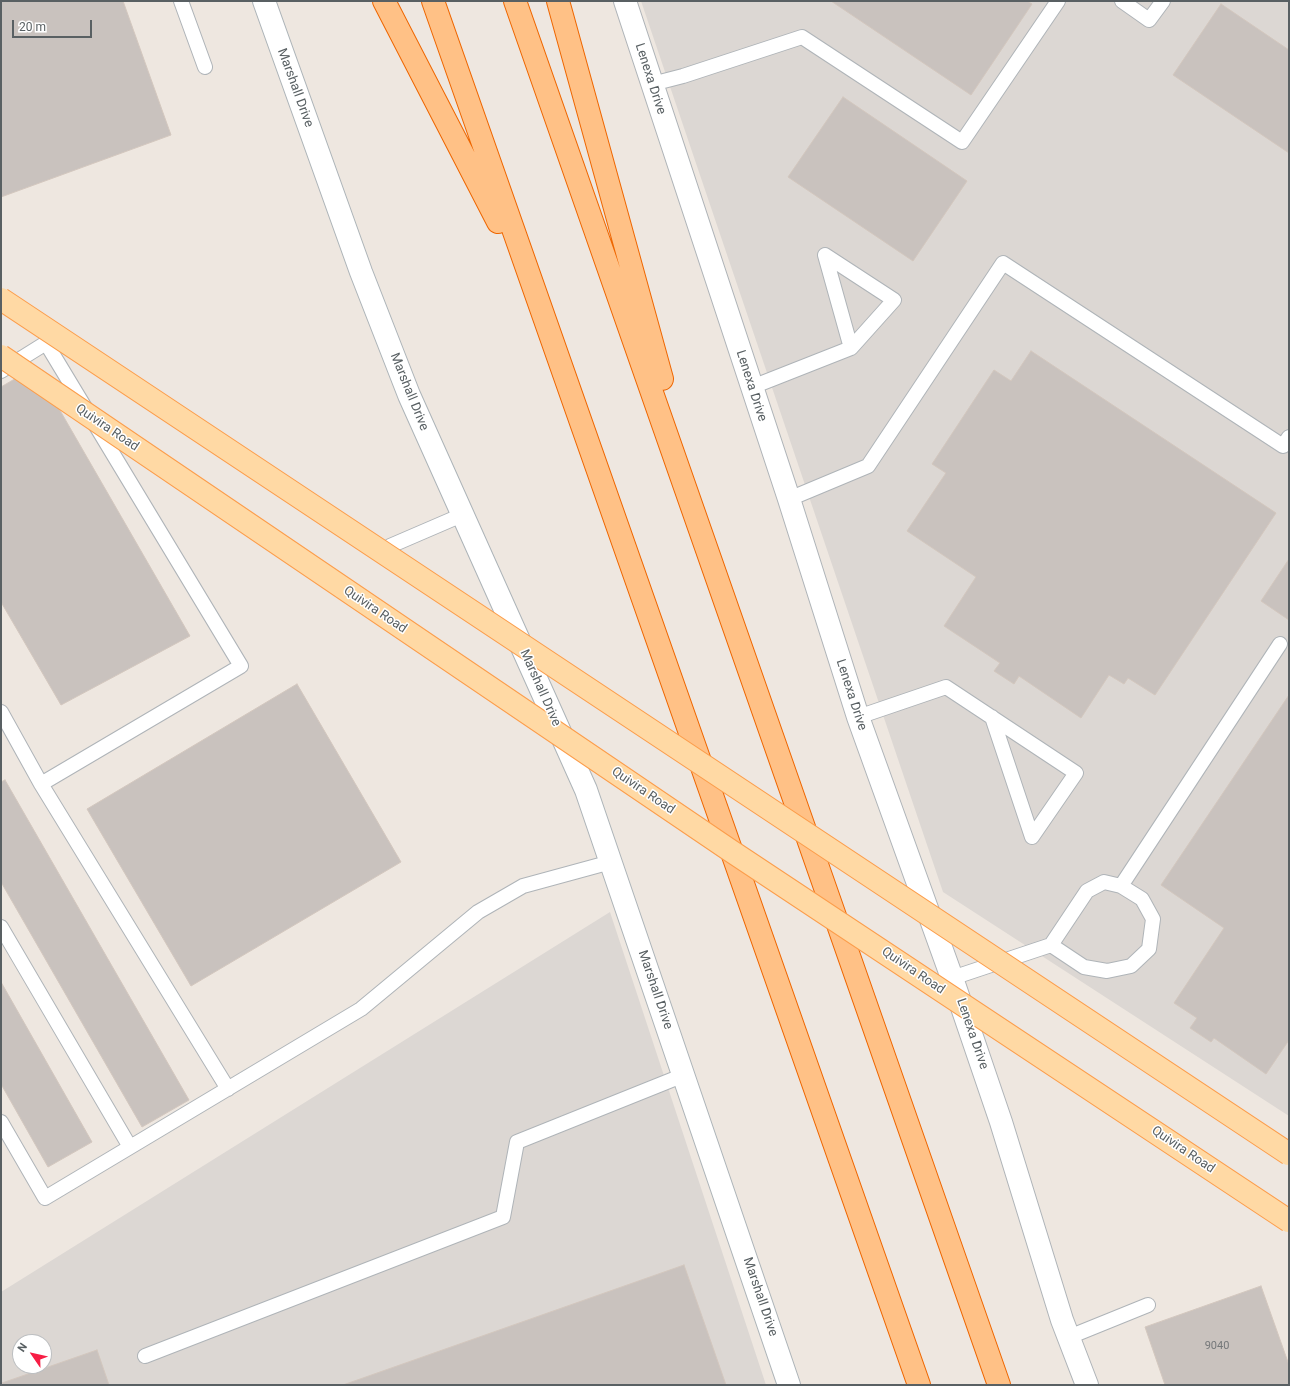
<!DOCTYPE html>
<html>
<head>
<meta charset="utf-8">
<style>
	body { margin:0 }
	#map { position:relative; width:1290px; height:1386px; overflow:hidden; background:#eee7e0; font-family:Roboto,sans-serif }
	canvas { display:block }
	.frame { position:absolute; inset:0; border:2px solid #596063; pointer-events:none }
	.north { position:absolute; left:12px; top:1334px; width:40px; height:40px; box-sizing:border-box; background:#fff; border:1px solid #bdbfc1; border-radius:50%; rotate:304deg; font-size:11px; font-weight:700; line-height:16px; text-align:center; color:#596063 }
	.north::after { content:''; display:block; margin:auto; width:14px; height:18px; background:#f71e45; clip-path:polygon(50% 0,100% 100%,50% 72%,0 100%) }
	.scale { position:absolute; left:12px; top:20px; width:80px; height:18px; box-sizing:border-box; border:2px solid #596063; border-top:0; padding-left:5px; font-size:12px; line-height:14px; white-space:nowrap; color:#596063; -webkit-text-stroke:3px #fff; paint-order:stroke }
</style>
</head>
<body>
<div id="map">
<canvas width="1290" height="1386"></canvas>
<div class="frame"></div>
<div class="north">N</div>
<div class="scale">20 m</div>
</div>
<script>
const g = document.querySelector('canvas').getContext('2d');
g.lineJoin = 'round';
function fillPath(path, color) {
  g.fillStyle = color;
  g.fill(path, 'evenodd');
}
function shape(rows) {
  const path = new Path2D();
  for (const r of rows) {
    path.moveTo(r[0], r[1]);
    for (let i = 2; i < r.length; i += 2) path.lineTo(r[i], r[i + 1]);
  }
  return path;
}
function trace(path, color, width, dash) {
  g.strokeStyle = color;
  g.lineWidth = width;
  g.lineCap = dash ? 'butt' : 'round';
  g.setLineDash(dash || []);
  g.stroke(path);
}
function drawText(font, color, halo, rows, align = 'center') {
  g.font = font + ' Roboto,sans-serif';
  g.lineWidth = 3;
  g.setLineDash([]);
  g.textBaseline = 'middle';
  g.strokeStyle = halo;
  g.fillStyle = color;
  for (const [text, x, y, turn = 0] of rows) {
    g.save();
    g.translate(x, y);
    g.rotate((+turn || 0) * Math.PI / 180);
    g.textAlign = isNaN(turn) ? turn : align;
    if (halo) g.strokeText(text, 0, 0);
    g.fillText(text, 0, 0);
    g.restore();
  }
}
fillPath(shape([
	[641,1,1289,1,1289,1116,943,892],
	[610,912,766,1385,1,1385,1,1292],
	[20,1342,44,1342,44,1366,20,1366]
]), '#dcd7d3');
const building = shape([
	[1,1,123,1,171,135,1,197,1,1],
	[831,1,1027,1,1032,4,971,95,831,1],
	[1221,4,1289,50,1289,153,1173,75,1221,4],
	[843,97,967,181,913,261,788,177,843,97],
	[1031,351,1276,513,1155,695,1128,678,1124,684,1109,675,1081,718,1019,676,1014,684,994,671,1000,663,944,626,976,577,907,531,946,473,932,464,994,370,1011,381,1031,351],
	[35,367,190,636,61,705,1,602,1,387,35,367],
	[1289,559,1289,620,1261,601,1289,559],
	[297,684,401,862,191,986,87,809,297,684],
	[1289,695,1289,1040,1266,1074,1214,1038,1211,1042,1190,1028,1197,1018,1174,1003,1224,928,1161,885,1289,695],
	[5,780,189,1100,142,1127,1,882,1,782,5,780],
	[1,982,92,1142,48,1167,1,1084,1,982],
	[684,1265,726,1385,343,1385,684,1265],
	[1261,1286,1289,1365,1289,1385,1165,1385,1145,1327,1261,1286],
	[97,1350,109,1385,2,1385,2,1383,97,1350]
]);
fillPath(building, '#c9c2be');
trace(building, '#d3c7be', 1);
const lane = shape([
	[181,1,205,67],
	[1122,1,1149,20,1163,1],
	[652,84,683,76,802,37,962,142,1058,1],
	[1,371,46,343,241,666,41,784],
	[752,387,851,348,825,255,894,300,851,348],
	[789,499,868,466,1003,263,1283,446,1289,437],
	[390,546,462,515],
	[1,712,41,784,228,1089],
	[858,717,946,687,1076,773,1032,837,992,717],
	[1121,886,1280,644],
	[1,927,130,1147],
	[952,978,1051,945,1087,891,1104,882,1121,886,1142,899,1153,919,1149,949,1131,966,1107,971,1084,967,1051,945],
	[1,1122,45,1198,361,1009,478,912,523,886,611,862],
	[1069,1337,1148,1305],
	[145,1356,503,1217,517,1142,684,1075]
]);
const street = shape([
	[625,1,789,499,858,717,952,978,1001,1122,1062,1320,1087,1385]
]);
const secondary = shape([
	[264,1,361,272,409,395,586,790,789,1385]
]);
const highway = shape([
	[384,1,498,222],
	[433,1,919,1385],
	[515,1,999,1385],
	[558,1,662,379]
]);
trace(lane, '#afb4b8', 16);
trace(street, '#afb4b8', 24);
trace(secondary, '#adb4b8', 24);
trace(highway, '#e60', 24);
trace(lane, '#fff', 14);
trace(street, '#fff', 22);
trace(secondary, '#fff', 22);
trace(highway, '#ffc186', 22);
const primaryBridge = shape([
	[1,299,1289,1154],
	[1,356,731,851,1289,1221]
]);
trace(primaryBridge, '#fc9d4b', 24, []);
trace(primaryBridge, '#ffd9a4', 22);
drawText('11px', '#75787a', null, [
	["9040",1217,1346]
]);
drawText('13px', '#596063', '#fff', [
	["Lenexa Drive",650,79,72],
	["Marshall Drive",295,88,70],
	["Lenexa Drive",751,386,72],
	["Marshall Drive",409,392,68],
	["Quivira Road",107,428,34],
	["Quivira Road",375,610,34],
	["Marshall Drive",540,688,66],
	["Lenexa Drive",851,695,72],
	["Quivira Road",643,791,34],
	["Quivira Road",913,971,34],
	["Marshall Drive",655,990,71],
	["Lenexa Drive",972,1034,71],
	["Quivira Road",1183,1150,34],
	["Marshall Drive",760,1297,71]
]);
</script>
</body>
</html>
